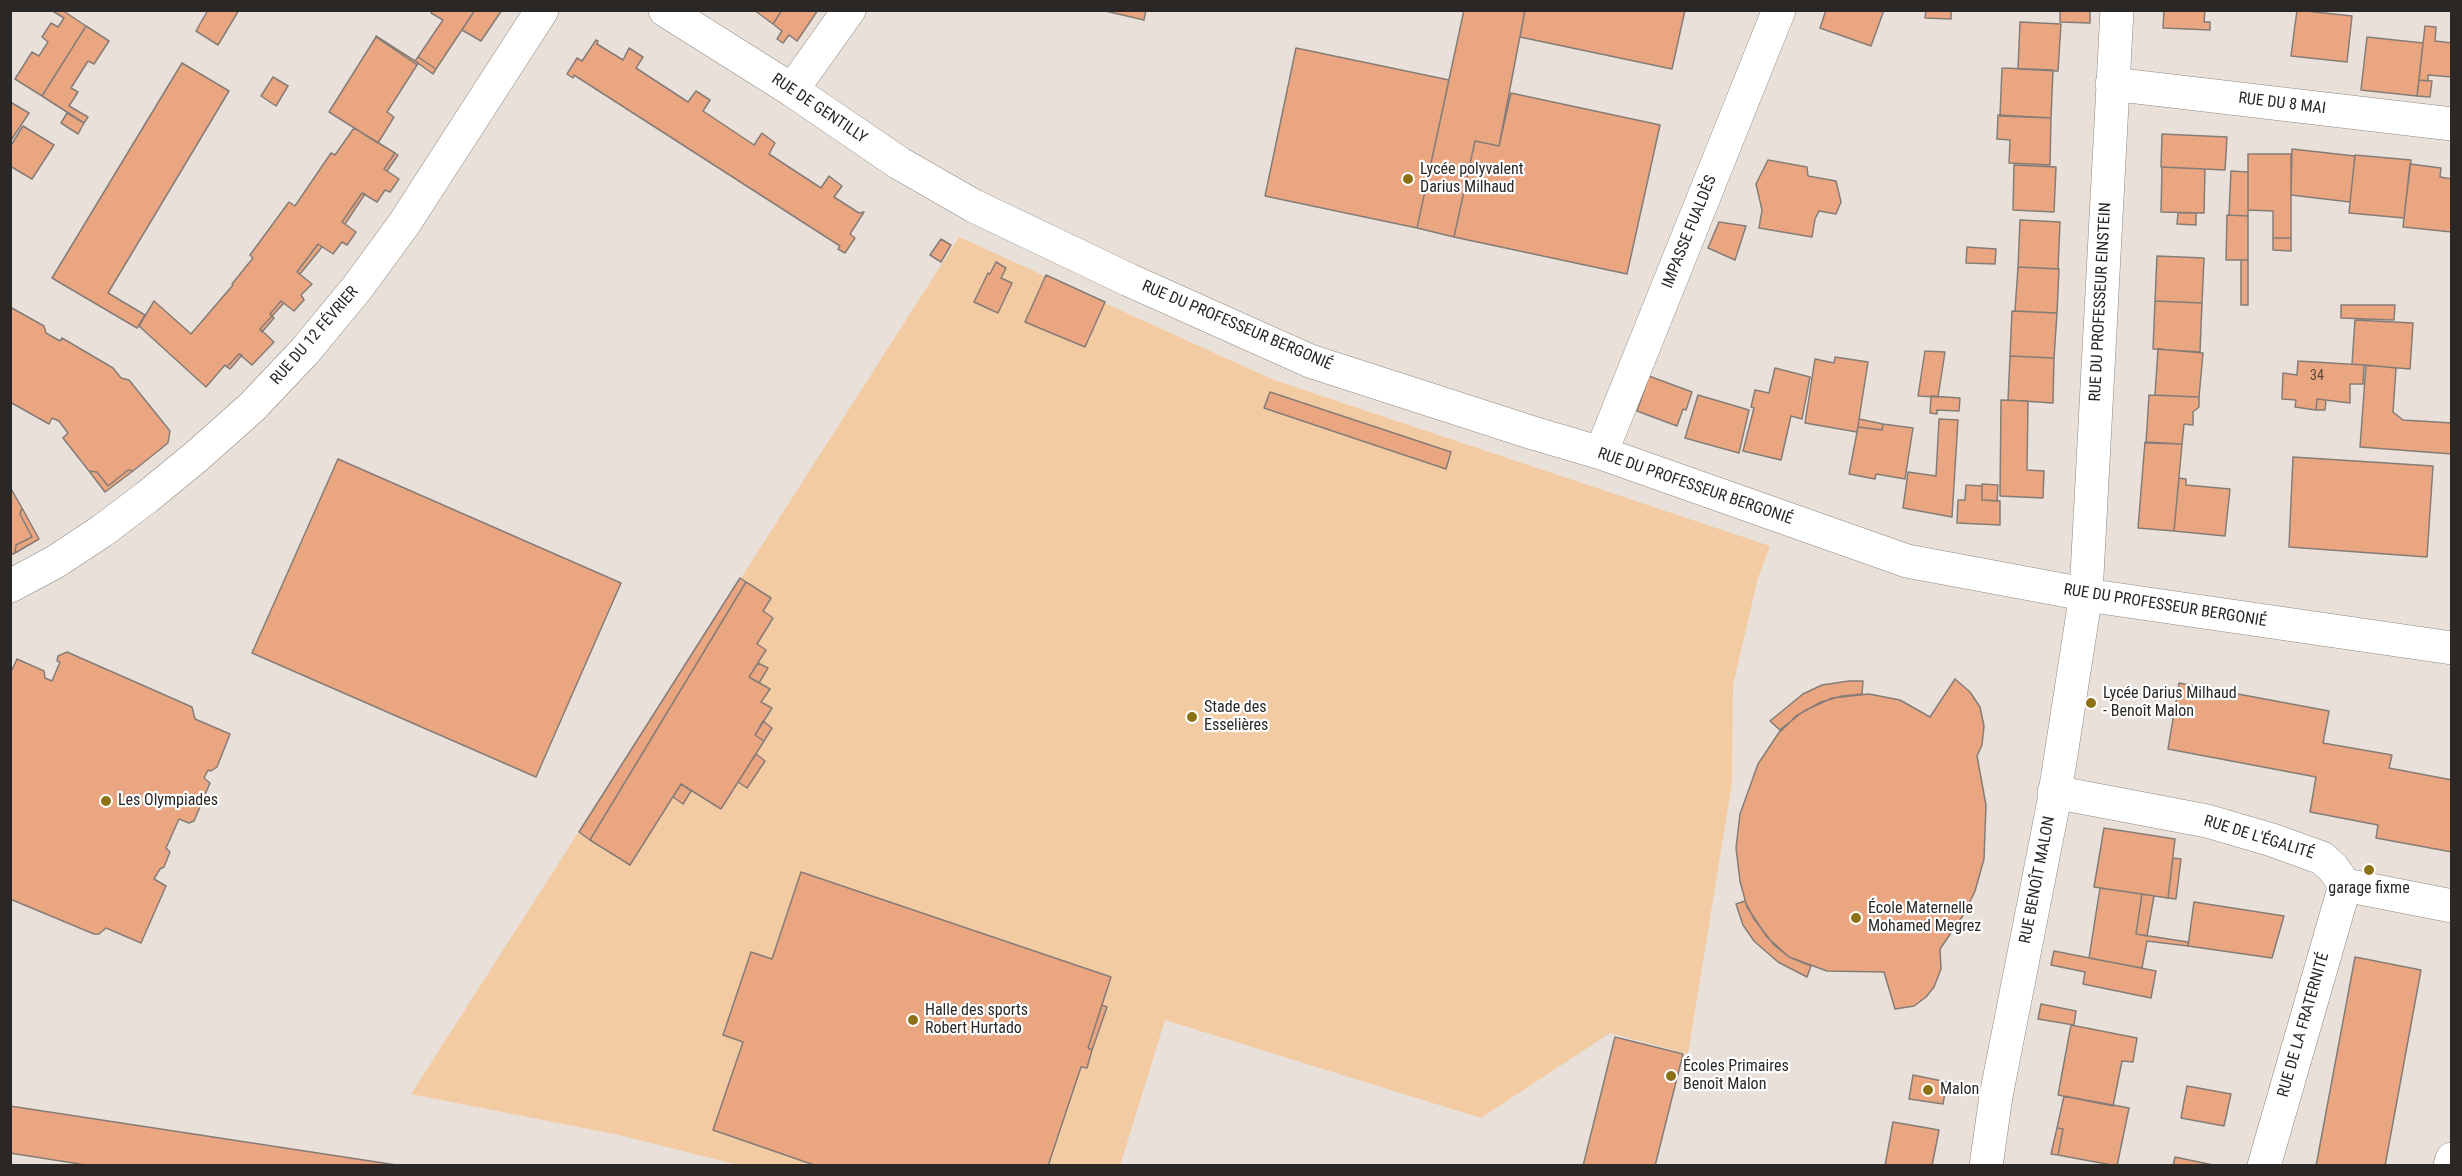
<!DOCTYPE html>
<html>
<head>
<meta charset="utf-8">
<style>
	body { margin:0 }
	#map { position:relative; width:2462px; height:1176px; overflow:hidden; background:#e9e1d9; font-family:"Roboto Condensed",sans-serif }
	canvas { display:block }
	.frame { position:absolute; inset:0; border:12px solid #2a2724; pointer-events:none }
</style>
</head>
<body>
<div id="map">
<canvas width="2462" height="1176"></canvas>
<div class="frame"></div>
</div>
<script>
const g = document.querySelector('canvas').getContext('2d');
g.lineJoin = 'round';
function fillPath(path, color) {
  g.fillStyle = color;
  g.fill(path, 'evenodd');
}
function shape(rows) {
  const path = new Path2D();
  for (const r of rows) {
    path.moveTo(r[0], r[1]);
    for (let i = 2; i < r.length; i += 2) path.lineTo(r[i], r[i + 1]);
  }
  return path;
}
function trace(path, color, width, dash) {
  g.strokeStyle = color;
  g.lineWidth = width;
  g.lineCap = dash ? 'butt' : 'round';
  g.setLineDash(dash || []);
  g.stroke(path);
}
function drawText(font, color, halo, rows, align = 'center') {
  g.font = font + ' "Roboto Condensed",sans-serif';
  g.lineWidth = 4.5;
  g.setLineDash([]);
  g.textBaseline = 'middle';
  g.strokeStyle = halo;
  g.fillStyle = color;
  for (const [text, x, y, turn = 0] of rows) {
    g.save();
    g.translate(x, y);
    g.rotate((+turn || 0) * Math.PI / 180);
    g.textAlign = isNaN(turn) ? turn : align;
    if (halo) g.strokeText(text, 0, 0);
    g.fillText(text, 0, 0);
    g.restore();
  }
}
fillPath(shape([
	[959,237,1274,380,1770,546,1758,578,1733,685,1732,783,1688,1054,1610,1033,1481,1118,1165,1020,1120,1166,738,1165,619,1135,411,1094]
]), '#f2cba3');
const building = shape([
	[51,10,62,10,86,26,42,96,15,79,32,52,39,56,48,42,42,37,51,23,58,27,64,18,51,10],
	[208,10,239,10,218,45,196,31,208,10],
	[433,10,475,10,436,69,418,57,443,20,431,13,433,10],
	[475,10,502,10,481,41,462,30,475,10],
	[754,10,782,10,773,24,754,10],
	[782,10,818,10,797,41,789,35,783,43,777,39,782,31,773,24,782,10],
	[1101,10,1146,10,1144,20,1101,10],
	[1464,10,1525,10,1499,146,1475,141,1454,237,1417,228,1464,10],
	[1525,10,1685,10,1672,69,1520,37,1525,10],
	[1826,10,1884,10,1871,46,1820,28,1826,10],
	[1926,10,1951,10,1951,19,1925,18,1926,10],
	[2060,10,2090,10,2090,23,2060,22,2060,10],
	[2164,10,2205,10,2204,22,2210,22,2210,30,2163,28,2164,10],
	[2297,10,2352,16,2347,62,2291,56,2297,10],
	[2020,22,2061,24,2058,71,2018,69,2020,22],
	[86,26,109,41,94,64,88,61,71,88,78,92,69,106,88,117,84,123,42,96,86,26],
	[2425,26,2436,27,2435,41,2452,43,2452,77,2428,75,2428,81,2419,80,2425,26],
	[376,36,418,63,417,65,376,37,376,36],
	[376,37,417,65,387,112,394,117,378,143,329,112,376,37],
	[2367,37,2423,43,2417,96,2361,90,2367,37],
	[596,40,598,41,597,44,623,60,629,48,643,57,636,68,688,102,696,91,710,100,703,111,754,145,762,133,775,143,769,154,821,188,829,176,842,186,834,197,859,213,864,212,850,234,855,238,845,253,838,249,840,246,574,75,573,78,567,74,577,58,582,61,596,40],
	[1296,48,1449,80,1417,228,1265,196,1296,48],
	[418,57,436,69,433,74,415,61,418,57],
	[182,63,229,91,108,293,145,315,137,328,52,278,182,63],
	[2002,68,2053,70,2051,118,2000,116,2002,68],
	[273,77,288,86,276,106,261,96,273,77],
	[2419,80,2432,81,2430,97,2417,96,2419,80],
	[1511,93,1660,125,1627,274,1454,237,1475,141,1499,146,1511,93],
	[12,103,29,113,10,142,10,105,12,103],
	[67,113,84,123,78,134,61,123,67,113],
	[1998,115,2051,118,2050,165,2009,163,2010,140,1997,139,1998,115],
	[23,126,54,145,32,179,10,166,10,147,23,126],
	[354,128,395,153,384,169,399,179,390,192,385,190,377,202,362,193,342,222,356,232,347,245,342,242,333,254,318,244,297,272,312,284,301,295,304,300,294,311,281,301,270,314,272,316,260,329,274,342,252,365,239,354,227,367,225,365,206,387,139,326,154,301,191,334,233,285,232,284,253,258,250,255,289,202,295,206,331,153,335,155,354,128],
	[2162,134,2227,137,2225,170,2161,167,2162,134],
	[2292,149,2355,156,2350,202,2291,195,2292,149],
	[395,153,398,155,387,171,384,169,395,153],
	[2248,154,2291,154,2291,238,2273,238,2273,211,2248,210,2248,154],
	[2355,155,2411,160,2404,218,2349,213,2355,155],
	[1768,160,1807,167,1808,176,1836,181,1841,202,1836,214,1819,211,1815,219,1812,237,1759,228,1762,210,1756,184,1768,160],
	[2410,164,2441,168,2440,177,2452,179,2452,232,2403,227,2410,164],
	[2014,165,2056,167,2054,212,2013,210,2014,165],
	[2162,167,2205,169,2204,213,2161,212,2162,167],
	[2231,171,2248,172,2248,216,2229,215,2231,171],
	[362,193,365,194,345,224,342,222,362,193],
	[2178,213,2196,213,2196,225,2177,224,2178,213],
	[2227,215,2248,216,2248,260,2226,260,2227,215],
	[2020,220,2060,222,2058,269,2018,267,2020,220],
	[1719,222,1746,226,1735,260,1708,248,1719,222],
	[2273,238,2291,238,2291,251,2273,250,2273,238],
	[941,239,951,245,941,262,930,255,941,239],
	[318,244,322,247,300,274,297,272,318,244],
	[1967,247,1996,249,1995,264,1966,263,1967,247],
	[2157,256,2204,258,2202,303,2155,301,2157,256],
	[2241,260,2248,260,2248,305,2241,305,2241,260],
	[996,262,1006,268,1001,278,1012,283,998,313,974,302,988,273,990,274,996,262],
	[2018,267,2059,269,2057,313,2015,311,2018,267],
	[1046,275,1105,302,1085,347,1025,322,1046,275],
	[281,301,284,303,272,316,270,314,281,301],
	[2155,301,2202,303,2200,352,2153,349,2155,301],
	[2341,305,2395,305,2394,320,2341,318,2341,305],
	[10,307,44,326,46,333,60,341,62,338,113,368,121,378,129,380,170,431,168,443,133,471,128,470,108,486,97,472,89,471,63,438,68,433,59,421,52,418,49,424,10,402,10,307],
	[2012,311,2057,313,2054,358,2010,356,2012,311],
	[272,316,274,318,262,332,260,329,272,316],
	[2355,320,2413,323,2410,369,2352,364,2355,320],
	[2158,349,2203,353,2199,397,2155,395,2158,349],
	[1925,351,1945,352,1938,397,1918,396,1925,351],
	[239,354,242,355,230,369,227,367,239,354],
	[2010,356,2054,358,2053,403,2008,400,2010,356],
	[1835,357,1868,362,1857,432,1805,423,1815,359,1834,363,1835,357],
	[2298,361,2364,365,2363,384,2350,384,2350,403,2317,399,2316,410,2295,407,2296,400,2282,399,2283,373,2297,375,2298,361],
	[2366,365,2396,368,2393,412,2403,420,2452,423,2452,454,2360,447,2366,365],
	[1775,368,1810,377,1802,419,1791,416,1781,460,1743,451,1754,408,1751,407,1755,390,1769,393,1775,368],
	[1649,376,1692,392,1686,410,1683,409,1677,426,1637,411,1649,376],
	[1270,392,1451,452,1446,469,1264,408,1270,392],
	[1698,395,1749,410,1739,453,1685,438,1698,395],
	[2149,395,2199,397,2199,407,2193,412,2193,425,2184,424,2182,444,2146,443,2149,395],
	[1931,396,1960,398,1959,411,1937,410,1937,414,1930,413,1931,396],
	[2317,399,2326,400,2325,410,2316,410,2317,399],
	[2001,400,2028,401,2027,470,2044,471,2043,498,2000,496,2001,400],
	[1859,419,1883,424,1882,430,1858,427,1859,419],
	[1939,419,1958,420,1952,517,1903,508,1908,472,1936,476,1939,419],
	[1883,424,1913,428,1905,479,1876,474,1875,479,1849,474,1858,427,1882,430,1883,424],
	[2145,442,2182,444,2174,531,2138,528,2145,442],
	[2293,457,2433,466,2427,557,2289,547,2293,457],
	[338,459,621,583,536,777,252,653,338,459],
	[128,470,133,471,105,492,89,471,97,472,108,486,128,470],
	[2179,478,2186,479,2186,485,2230,489,2225,536,2174,531,2179,478],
	[1982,484,1998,485,1997,501,1982,500,1982,484],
	[1966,485,1982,486,1982,500,2000,501,2000,525,1957,523,1958,500,1965,500,1966,485],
	[10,487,22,508,20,514,32,537,16,545,15,553,10,555,10,487],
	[22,508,39,539,15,553,16,545,32,537,20,514,22,508],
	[740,578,746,582,590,840,579,832,740,578],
	[746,582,771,598,763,611,773,618,757,644,766,650,749,677,770,689,761,702,772,708,755,735,764,741,721,809,681,784,630,865,590,840,746,582],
	[67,652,192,707,195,719,230,734,217,767,211,771,208,770,204,778,210,783,194,821,189,823,179,819,166,848,170,852,164,867,160,869,154,879,166,886,141,943,106,928,99,934,94,934,10,899,10,674,17,659,44,671,45,678,52,681,60,662,57,661,58,656,67,652],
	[758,663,768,668,759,683,749,677,758,663],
	[1955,679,1970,692,1980,707,1984,726,1982,745,1977,756,1986,805,1984,859,1975,891,1964,914,1940,949,1941,969,1934,987,1926,997,1914,1006,1895,1009,1884,972,1827,971,1789,957,1767,937,1747,907,1740,881,1736,848,1740,814,1758,764,1782,728,1804,711,1832,698,1869,694,1900,700,1930,717,1955,679],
	[1849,681,1863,681,1862,694,1842,696,1821,702,1796,716,1781,731,1770,721,1803,694,1822,685,1849,681],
	[2179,683,2329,711,2323,743,2392,755,2389,768,2452,780,2452,852,2376,838,2378,825,2310,812,2316,777,2168,749,2179,683],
	[763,721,772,728,764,741,755,735,763,721],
	[756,754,765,761,747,788,738,782,756,754],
	[681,784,691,791,683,804,673,797,681,784],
	[2104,828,2175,839,2168,898,2094,887,2104,828],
	[2173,858,2181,859,2176,899,2168,898,2173,858],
	[801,872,1111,977,1088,1048,1092,1050,1087,1068,1081,1067,1048,1166,817,1166,713,1130,743,1042,723,1035,751,952,772,959,801,872],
	[2100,888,2142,894,2136,934,2188,942,2188,946,2147,941,2142,968,2089,958,2100,888],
	[2142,894,2154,896,2147,936,2136,934,2142,894],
	[1745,901,1754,919,1774,945,1789,957,1811,966,1807,977,1778,962,1754,941,1743,925,1736,904,1745,901],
	[2194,902,2284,916,2272,958,2188,946,2194,902],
	[2054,951,2156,971,2151,998,2083,984,2085,972,2051,965,2054,951],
	[2355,957,2421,970,2385,1166,2316,1166,2355,957],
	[2041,1004,2076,1011,2074,1025,2038,1019,2041,1004],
	[1102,1005,1107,1007,1092,1050,1088,1048,1102,1005],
	[2071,1025,2137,1038,2133,1062,2122,1061,2113,1106,2058,1095,2071,1025],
	[1615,1037,1683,1054,1655,1166,1583,1166,1615,1037],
	[1913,1075,1947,1082,1943,1104,1909,1099,1913,1075],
	[2187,1086,2231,1094,2224,1126,2181,1118,2187,1086],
	[2064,1096,2129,1108,2117,1166,2058,1155,2063,1129,2057,1128,2064,1096],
	[10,1106,403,1166,92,1166,10,1153,10,1106],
	[1893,1122,1939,1130,1932,1166,1885,1166,1893,1122],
	[2057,1128,2063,1129,2058,1155,2051,1154,2057,1128],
	[2175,1157,2213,1165,2173,1166,2175,1157]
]);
fillPath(building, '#eaa681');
trace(building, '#867c77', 1.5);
const minor = shape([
	[665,10,792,90,899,163,974,206,1129,280,1310,361,1533,433,1601,453,1907,561,2100,597,2452,648],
	[2112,84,2452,124],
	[792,90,849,10],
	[1601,453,1779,10],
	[10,586,55,562,102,531,147,497,197,456,252,407,305,351,357,288,404,224,542,10],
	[2054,792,2207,821,2272,840,2322,858,2333,868,2345,885,2452,906],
	[1986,1166,1996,1096,2053,806,2086,594,2117,10],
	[2264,1166,2345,885],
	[2450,1166,2452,1159]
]);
trace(minor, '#8f8880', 34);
trace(minor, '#fff', 33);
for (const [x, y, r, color] of [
	[1408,179,6,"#8d7215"],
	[2091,703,6,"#8d7215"],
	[1192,717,6,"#8d7215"],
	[106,801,6,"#8d7215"],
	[2369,870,6,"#8d7215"],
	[1856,918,6,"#8d7215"],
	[913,1020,6,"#8d7215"],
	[1671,1076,6,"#8d7215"],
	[1928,1090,6,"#8d7215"]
]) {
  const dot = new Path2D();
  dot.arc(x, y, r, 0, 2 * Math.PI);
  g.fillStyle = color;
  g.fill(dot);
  trace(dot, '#fff', 2);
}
drawText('14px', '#5a473b', null, [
	["34",2317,376]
]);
drawText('16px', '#2a2724', '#fff', [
	["RUE DU 8 MAI",2282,104,7],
	["RUE DE GENTILLY",819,109,34],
	["IMPASSE FUALDÈS",1690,232,-68],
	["RUE DU PROFESSEUR EINSTEIN",2101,302,-87],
	["RUE DU PROFESSEUR BERGONIÉ",1237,326,23],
	["RUE DU 12 FÉVRIER",315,336,-49],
	["RUE DU PROFESSEUR BERGONIÉ",1695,487,19],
	["RUE DU PROFESSEUR BERGONIÉ",2165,606,9],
	["RUE DE L'ÉGALITÉ",2259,838,17],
	["RUE BENOÎT MALON",2038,880,-79],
	["RUE DE LA FRATERNITÉ",2304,1025,-74]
]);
drawText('16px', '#2a2724', '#fff', [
	["Lycée polyvalent",1420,170],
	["Darius Milhaud",1420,188],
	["Lycée Darius Milhaud",2103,694],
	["- Benoît Malon",2103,712],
	["Stade des",1204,708],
	["Esselières",1204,726],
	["Les Olympiades",118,801],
	["garage fixme",2369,889,"center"],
	["École Maternelle",1868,909],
	["Mohamed Megrez",1868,927],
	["Halle des sports",925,1011],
	["Robert Hurtado",925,1029],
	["Écoles Primaires",1683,1067],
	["Benoît Malon",1683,1085],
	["Malon",1940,1090]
], 'left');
</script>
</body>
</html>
